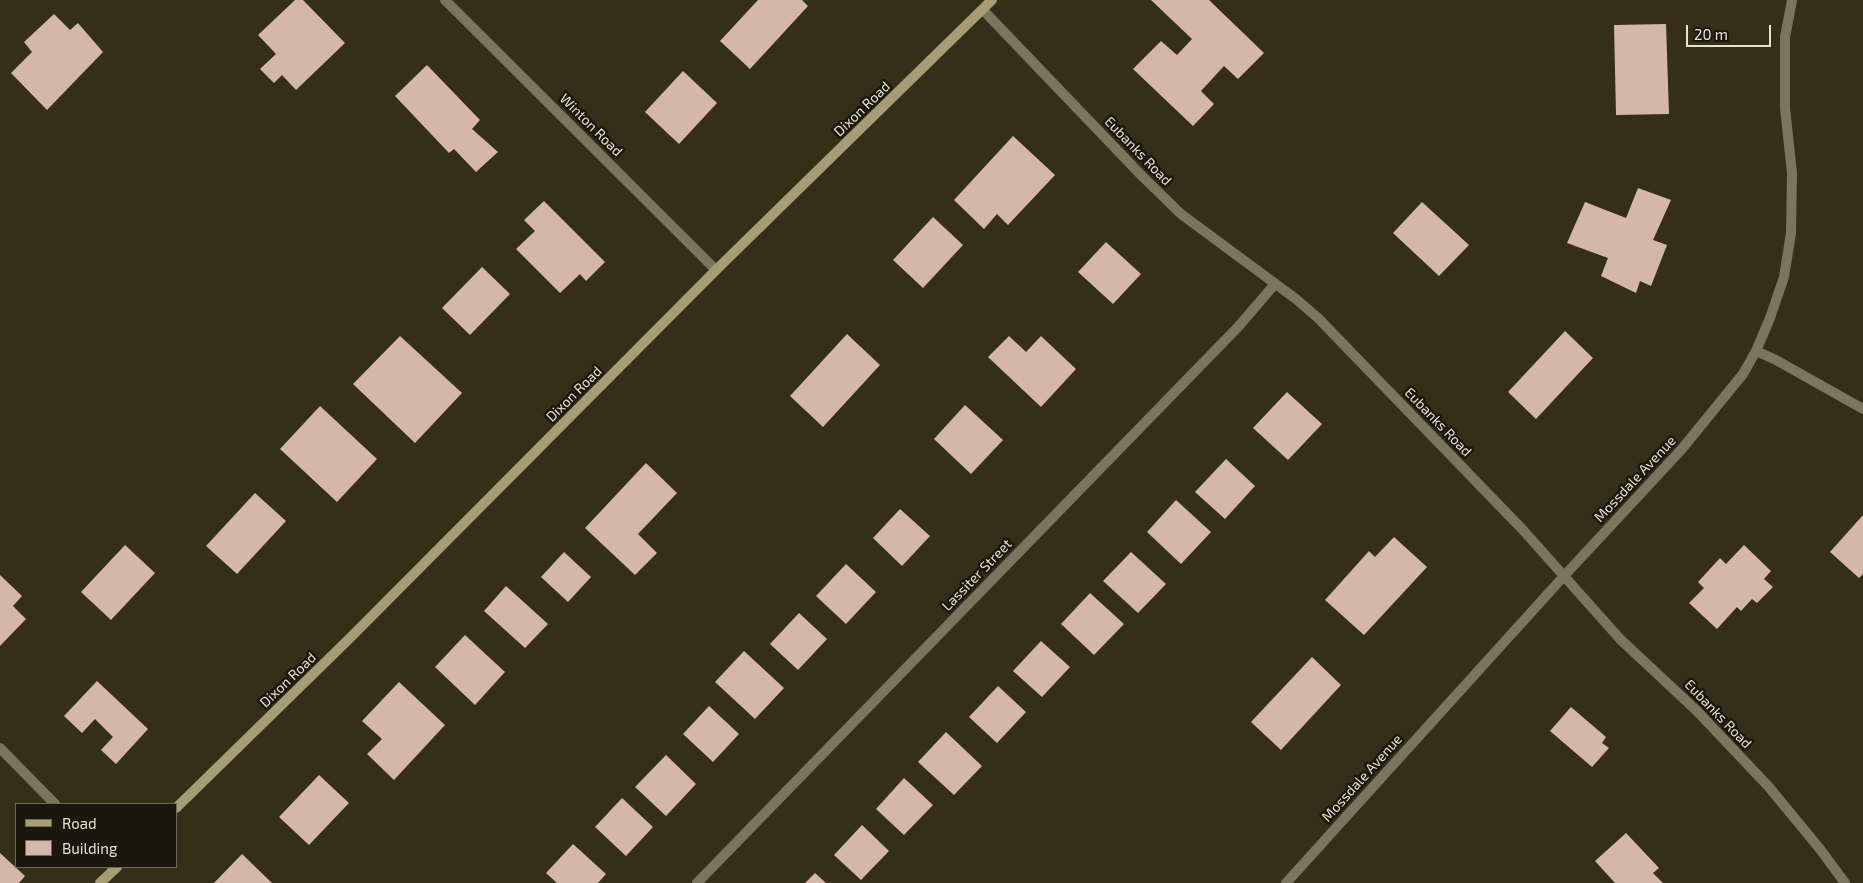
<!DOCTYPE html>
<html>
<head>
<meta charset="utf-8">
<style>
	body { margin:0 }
	#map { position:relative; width:1863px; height:883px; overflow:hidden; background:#352f17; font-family:"Exo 2",sans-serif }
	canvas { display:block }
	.legend { position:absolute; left:15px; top:803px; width:162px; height:65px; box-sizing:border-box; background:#1a180d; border:1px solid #6c695d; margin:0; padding:6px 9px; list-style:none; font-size:15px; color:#e6e2d4 }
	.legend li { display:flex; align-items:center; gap:10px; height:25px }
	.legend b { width:25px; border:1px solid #6c695d }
	.scale { position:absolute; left:1686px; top:25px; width:85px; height:22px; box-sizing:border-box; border:2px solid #e6e2d4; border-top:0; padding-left:6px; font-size:15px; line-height:18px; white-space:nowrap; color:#e6e2d4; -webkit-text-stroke:4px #1a180d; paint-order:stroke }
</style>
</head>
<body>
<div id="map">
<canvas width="1863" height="883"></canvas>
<ul class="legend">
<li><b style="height:6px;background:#a69c76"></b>Road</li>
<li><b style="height:14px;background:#d5b7a9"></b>Building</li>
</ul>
<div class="scale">20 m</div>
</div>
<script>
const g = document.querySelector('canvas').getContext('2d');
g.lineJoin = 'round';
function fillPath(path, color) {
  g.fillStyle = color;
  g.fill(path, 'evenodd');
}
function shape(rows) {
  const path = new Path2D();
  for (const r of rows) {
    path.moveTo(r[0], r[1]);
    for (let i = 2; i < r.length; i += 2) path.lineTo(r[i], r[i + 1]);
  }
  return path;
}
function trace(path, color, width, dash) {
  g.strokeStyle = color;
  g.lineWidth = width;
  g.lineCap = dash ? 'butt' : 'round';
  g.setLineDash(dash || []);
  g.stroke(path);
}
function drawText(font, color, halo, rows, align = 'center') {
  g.font = font + ' "Exo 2",sans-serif';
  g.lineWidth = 5;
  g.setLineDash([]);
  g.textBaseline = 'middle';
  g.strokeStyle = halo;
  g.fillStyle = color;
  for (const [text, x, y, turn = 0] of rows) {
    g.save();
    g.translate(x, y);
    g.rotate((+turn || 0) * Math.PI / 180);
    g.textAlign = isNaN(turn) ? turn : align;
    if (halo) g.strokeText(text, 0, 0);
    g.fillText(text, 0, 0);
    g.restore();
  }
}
fillPath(shape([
	[295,0,303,0,345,43,296,90,282,75,274,83,260,69,276,54,258,35],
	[758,0,802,0,808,6,750,69,720,41],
	[1151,0,1209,0,1264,53,1238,79,1224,66,1201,91,1214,104,1193,126,1133,69,1161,41,1177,55,1192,39],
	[54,14,70,30,78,23,103,52,47,110,11,73,32,52,24,42],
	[1666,24,1669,114,1616,115,1614,25],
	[427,65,480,120,472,129,498,152,476,172,454,149,449,153,395,96],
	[683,71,717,103,679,144,645,112],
	[1013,136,1055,175,1008,225,997,214,984,229,954,200],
	[1638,188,1671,200,1653,240,1667,245,1651,286,1640,281,1636,293,1601,276,1608,258,1567,243,1585,202,1626,218],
	[544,201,605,262,586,281,580,274,560,293,516,249,535,231,524,220],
	[1422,202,1469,245,1439,276,1393,233],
	[933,217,963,245,923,288,893,260],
	[1106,242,1141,274,1113,304,1078,272],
	[482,267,510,294,470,335,442,308],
	[1565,331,1593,358,1536,419,1508,392],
	[847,334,880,365,823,427,790,396],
	[400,336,462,393,415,443,353,384],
	[1009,336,1026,352,1041,336,1076,369,1041,407,988,357],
	[1287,392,1322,424,1288,460,1253,428],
	[965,405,1003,440,971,474,934,439],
	[320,406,377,459,337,502,280,449],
	[1226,459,1255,486,1225,519,1195,492],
	[646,463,677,493,638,534,657,553,635,575,585,528],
	[255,493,286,521,237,574,206,546],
	[1176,500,1211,532,1181,564,1147,532],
	[900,509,930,536,902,566,873,538],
	[1863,515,1863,574,1859,578,1830,552],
	[1394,537,1427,567,1364,635,1325,600,1369,551,1375,557],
	[125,545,155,573,111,620,81,592],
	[1744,545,1771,571,1764,579,1773,587,1757,603,1752,599,1741,611,1737,607,1717,629,1689,603,1704,588,1698,582,1720,558,1726,564],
	[564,552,591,577,568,602,541,577],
	[1131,552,1166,584,1138,613,1103,581],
	[846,564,876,592,846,624,816,596],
	[0,575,22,596,13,606,26,619,0,646],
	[506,586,548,624,525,648,484,611],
	[1090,593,1124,624,1094,655,1061,624],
	[799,613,827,639,798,670,770,644],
	[465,635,505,672,475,705,435,667],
	[1041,641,1070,667,1042,697,1013,671],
	[744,651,784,688,755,719,715,682],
	[1312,657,1341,685,1281,750,1251,722],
	[97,681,148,729,116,764,101,750,113,737,95,719,82,733,64,716],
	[399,682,445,725,394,780,367,754,382,739,362,721],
	[998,686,1026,712,997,743,969,717],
	[709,706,739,734,713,762,683,734],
	[1571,707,1606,737,1602,743,1609,748,1592,767,1550,731],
	[946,732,982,766,954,795,918,762],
	[666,755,696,784,666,816,635,787],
	[319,775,349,803,309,845,279,817],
	[904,778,933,805,904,835,876,809],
	[622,798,653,827,626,856,595,827],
	[862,825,889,851,861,880,834,855],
	[1626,833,1659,868,1653,873,1663,883,1615,883,1595,861],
	[573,844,606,874,598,883,557,883,546,873],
	[0,853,25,876,19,883,0,883],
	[242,854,272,883,214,883],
	[815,873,826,883,805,883]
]), '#d5b7a9');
trace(shape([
	[445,0,716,270],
	[983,10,1142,176,1181,214,1296,299,1318,318,1523,530,1620,639,1697,711,1768,786,1820,849,1845,883],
	[1756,351,1776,360,1863,409],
	[0,748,55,804],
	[697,883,1238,327,1275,284],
	[1286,883,1564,576,1681,450,1743,374,1756,351,1770,318,1784,277,1791,233,1792,173,1785,108,1785,37,1792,0]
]), '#7b755e', 10);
trace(shape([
	[176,808,350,638,716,270,992,0],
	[100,883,117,867]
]), '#a69c76', 10);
drawText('14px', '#e6e2d4', '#1a180d', [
	["Dixon Road",862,109,-44],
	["Winton Road",591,125,45],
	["Eubanks Road",1138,151,46],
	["Dixon Road",574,394,-45],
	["Eubanks Road",1438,422,46],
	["Mossdale Avenue",1635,479,-47],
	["Lassiter Street",977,575,-46],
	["Dixon Road",288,680,-44],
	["Eubanks Road",1718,714,46],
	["Mossdale Avenue",1362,778,-48]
]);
</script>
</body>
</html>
